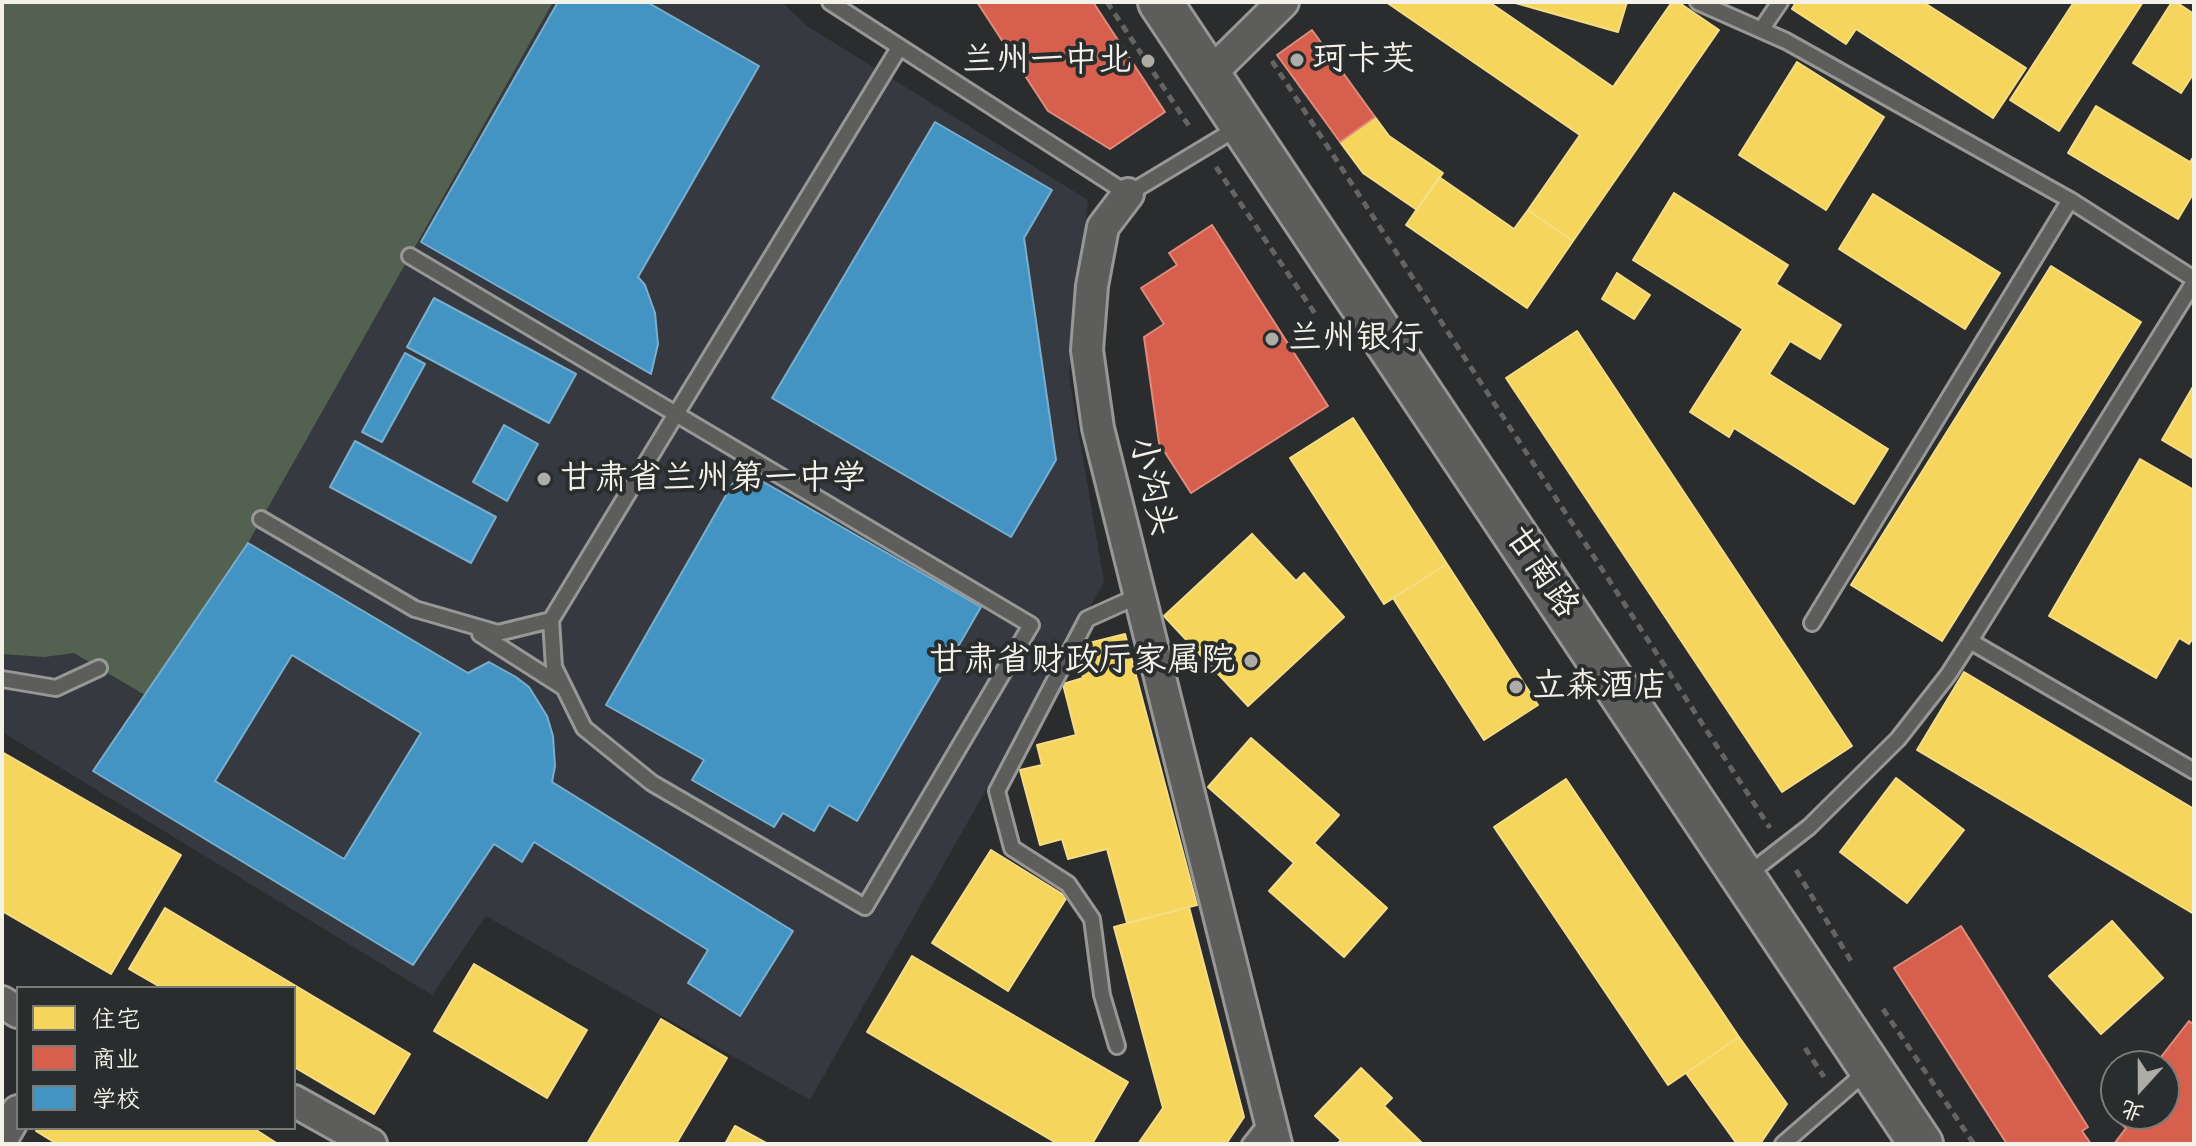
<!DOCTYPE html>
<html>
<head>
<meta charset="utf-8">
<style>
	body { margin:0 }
	#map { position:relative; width:2196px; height:1146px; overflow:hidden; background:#2b2c2d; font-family:Itim,"LXGW WenKai TC",sans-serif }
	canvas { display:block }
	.frame { position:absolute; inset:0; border:4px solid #f4f1e8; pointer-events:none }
	.legend { position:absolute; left:16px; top:986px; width:280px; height:144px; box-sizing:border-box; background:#2a2d2e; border:2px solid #7b7b78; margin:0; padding:10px 14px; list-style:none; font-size:24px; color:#f4f1e8 }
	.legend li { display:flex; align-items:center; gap:16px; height:40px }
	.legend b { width:40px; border:2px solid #7b7b78 }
	.north { position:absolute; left:2100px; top:1050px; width:80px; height:80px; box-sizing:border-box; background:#2a2d2e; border:2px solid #7b7b78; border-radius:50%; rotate:201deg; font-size:22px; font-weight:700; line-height:32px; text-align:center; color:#f4f1e8 }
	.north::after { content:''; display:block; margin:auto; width:28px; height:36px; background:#aeaca7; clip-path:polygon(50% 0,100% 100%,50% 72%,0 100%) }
</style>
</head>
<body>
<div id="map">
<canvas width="2196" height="1146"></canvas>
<div class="frame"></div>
<ul class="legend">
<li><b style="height:22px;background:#f6d55c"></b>住宅</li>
<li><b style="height:22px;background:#d6604d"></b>商业</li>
<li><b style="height:22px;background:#4393c3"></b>学校</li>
</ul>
<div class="north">北</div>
</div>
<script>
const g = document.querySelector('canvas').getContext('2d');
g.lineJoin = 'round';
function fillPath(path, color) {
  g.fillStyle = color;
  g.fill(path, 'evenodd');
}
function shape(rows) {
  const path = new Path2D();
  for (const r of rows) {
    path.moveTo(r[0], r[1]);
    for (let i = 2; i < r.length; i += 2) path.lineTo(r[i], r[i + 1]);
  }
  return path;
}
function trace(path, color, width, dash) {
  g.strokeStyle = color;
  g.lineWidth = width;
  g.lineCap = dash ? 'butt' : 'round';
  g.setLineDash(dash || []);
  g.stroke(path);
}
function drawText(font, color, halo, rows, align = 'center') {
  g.font = font + ' Itim,"LXGW WenKai TC",sans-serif';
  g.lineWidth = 8;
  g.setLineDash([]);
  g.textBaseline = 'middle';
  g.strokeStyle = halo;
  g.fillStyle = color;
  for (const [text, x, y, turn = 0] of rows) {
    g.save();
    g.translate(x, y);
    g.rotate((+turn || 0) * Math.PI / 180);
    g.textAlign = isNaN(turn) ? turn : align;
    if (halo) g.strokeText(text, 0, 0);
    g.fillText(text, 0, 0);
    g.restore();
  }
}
fillPath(shape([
	[2,2,782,2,807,26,1088,200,1069,376,1104,582,810,1100,486,916,432,995,2,732]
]), '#36393f');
fillPath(shape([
	[2,2,553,2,248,543,145,695,74,653,44,657,2,654]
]), '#536250');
const homes = shape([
	[1386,2,1489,2,1613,87,1672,2,1678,2,1719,30,1573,241,1528,210,1580,135,1386,2],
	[1512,2,1627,2,1618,32,1512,2],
	[1796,2,1923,2,2026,68,1993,118,1856,29,1846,44,1792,9,1796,2],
	[2074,2,2143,2,2059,131,2010,100,2074,2],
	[2172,2,2176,2,2194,14,2194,73,2181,93,2133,63,2172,2],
	[1797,62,1884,117,1826,210,1739,155,1797,62],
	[2096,106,2190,162,2194,156,2194,192,2178,219,2068,153,2096,106],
	[1375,117,1389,136,1443,173,1417,210,1363,173,1340,142,1375,117],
	[1439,177,1514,229,1528,210,1573,241,1527,308,1406,225,1439,177],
	[1674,193,1788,265,1776,284,1841,325,1820,359,1790,341,1769,374,1888,449,1854,504,1734,428,1729,437,1690,412,1743,329,1633,260,1674,193],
	[1873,194,2000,273,1965,329,1839,249,1873,194],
	[2051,266,2141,322,1942,641,1851,585,2051,266],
	[1617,273,1650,295,1634,319,1602,299,1617,273],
	[1577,331,1852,746,1782,792,1506,378,1577,331],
	[2194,385,2194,459,2162,440,2194,385],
	[1353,418,1447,564,1384,604,1290,458,1353,418],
	[2140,459,2194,490,2194,636,2189,644,2179,638,2156,678,2049,616,2140,459],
	[1252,534,1296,581,1304,573,1344,617,1248,706,1164,616,1252,534],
	[1447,564,1538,705,1484,740,1393,598,1447,564],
	[1125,634,1197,905,1127,923,1107,849,1068,859,1062,839,1040,845,1020,770,1042,765,1037,745,1076,735,1063,684,1083,678,1078,660,1092,656,1089,643,1125,634],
	[1964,672,2194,809,2194,914,1917,750,1964,672],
	[1251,738,1339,815,1314,843,1387,908,1344,957,1269,891,1294,863,1208,787,1251,738],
	[2,752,181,855,111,974,2,911,2,752],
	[1896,778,1964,830,1907,903,1840,852,1896,778],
	[1566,779,1739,1037,1668,1085,1494,827,1566,779],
	[991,850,1067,897,1008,991,932,943,991,850],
	[1189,907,1244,1117,1226,1144,1138,1144,1163,1108,1114,927,1189,907],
	[165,908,410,1054,374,1114,294,1067,294,988,162,988,129,969,165,908],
	[2112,921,2163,978,2101,1034,2049,976,2112,921],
	[912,956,1128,1082,1092,1144,1058,1144,867,1032,912,956],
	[474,964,587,1030,547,1098,434,1031,474,964],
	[661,1019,727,1058,676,1144,587,1144,661,1019],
	[1739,1037,1787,1104,1760,1144,1737,1144,1686,1073,1739,1037],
	[1361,1068,1392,1098,1384,1106,1423,1144,1337,1144,1341,1140,1315,1116,1361,1068],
	[735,1126,768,1144,725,1144,735,1126],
	[38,1128,253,1128,278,1144,57,1144,36,1131,38,1128]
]);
fillPath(homes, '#f6d55c');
trace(homes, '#f5dd86', 2);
const shops = shape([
	[977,2,1093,2,1165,112,1110,149,1048,111,977,2],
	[1312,30,1375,117,1340,142,1277,55,1312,30],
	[1212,225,1328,406,1191,493,1159,443,1144,337,1164,324,1141,288,1177,265,1169,253,1212,225],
	[1961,926,2088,1127,2082,1131,2091,1144,2007,1144,1894,968,1961,926],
	[2189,1021,2194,1025,2194,1144,2114,1144,2126,1128,2114,1118,2117,1114,2164,1114,2164,1066,2154,1066,2189,1021]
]);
fillPath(shops, '#d6604d');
trace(shops, '#df8c7c', 2);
const schools = shape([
	[558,2,647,2,759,66,638,277,645,285,655,313,658,344,651,374,421,242,558,2],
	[935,122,1052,190,1024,238,1056,460,1011,537,772,398,935,122],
	[434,298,576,374,549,423,407,347,434,298],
	[405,353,425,364,382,442,362,432,405,353],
	[504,425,538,444,507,501,473,482,504,425],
	[355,441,496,517,471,563,330,487,355,441],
	[741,469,981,607,857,821,829,805,814,831,783,813,774,827,692,780,704,760,606,705,741,469],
	[248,543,468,673,489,662,516,677,529,687,547,716,553,736,555,766,552,782,793,931,740,1016,688,983,708,950,534,842,522,862,494,844,413,965,93,771,248,543],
	[292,655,421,733,344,859,215,781,292,655]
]);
fillPath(schools, '#4393c3');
trace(schools, '#78afce', 2);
const lane = shape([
	[830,2,1128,194,1239,127],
	[1698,2,1786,41,2070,200,2194,279],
	[1761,30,1780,2],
	[410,256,676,414,1031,625,865,907,652,783,584,728,554,667,551,620,676,414,899,48],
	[2194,282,1970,641,2194,771],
	[261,519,415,609,498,633,551,620],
	[1812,623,2070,200],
	[480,634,563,687],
	[2,679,56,688,99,668],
	[1747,875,1809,827,1898,739,1948,675,1970,641],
	[1117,1046,1102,995,1092,919,1068,884,1012,848,997,791,1087,619,1138,596],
	[1250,1144,1270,1119],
	[1783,1144,1867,1071]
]);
const street = shape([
	[1209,75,1283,2],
	[1128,194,1103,227,1092,286,1087,350,1098,428,1276,1144],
	[2,1002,18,1012],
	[294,1101,371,1144],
	[2,1139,18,1111]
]);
const secondary = shape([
	[1160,2,1921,1144]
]);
trace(lane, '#979796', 20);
trace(street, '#979796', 36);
trace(secondary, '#979796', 48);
trace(shape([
	[1107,2,1191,129],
	[1272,61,1770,828],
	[1216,167,1316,315],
	[1796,870,1851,961],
	[1883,1009,1974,1144],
	[1805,1048,1824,1077]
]), '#646464', 5, [8, 6]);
trace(lane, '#5d5d5c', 14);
trace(street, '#5d5d5c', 30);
trace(secondary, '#5d5d5c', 42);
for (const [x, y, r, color] of [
	[1297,60,8,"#aeaca7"],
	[1148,61,8,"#aeaca7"],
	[1272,339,8,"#aeaca7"],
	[544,479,8,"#aeaca7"],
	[1251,661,8,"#aeaca7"],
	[1516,687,8,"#aeaca7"]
]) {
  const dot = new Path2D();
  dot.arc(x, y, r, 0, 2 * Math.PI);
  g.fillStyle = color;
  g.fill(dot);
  trace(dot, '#2a2d2e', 3);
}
drawText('34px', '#f4f1e8', '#2a2d2e', [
	["珂卡芙",1313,60],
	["兰州一中北",1132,61,"right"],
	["兰州银行",1288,339],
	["甘肃省兰州第一中学",560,479],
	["甘肃省财政厅家属院",1235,661,"right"],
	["立森酒店",1532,687]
], 'left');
drawText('34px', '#f4f1e8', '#2a2d2e', [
	["小沟头",1151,487,76],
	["甘南路",1541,573,56]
]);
</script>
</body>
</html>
